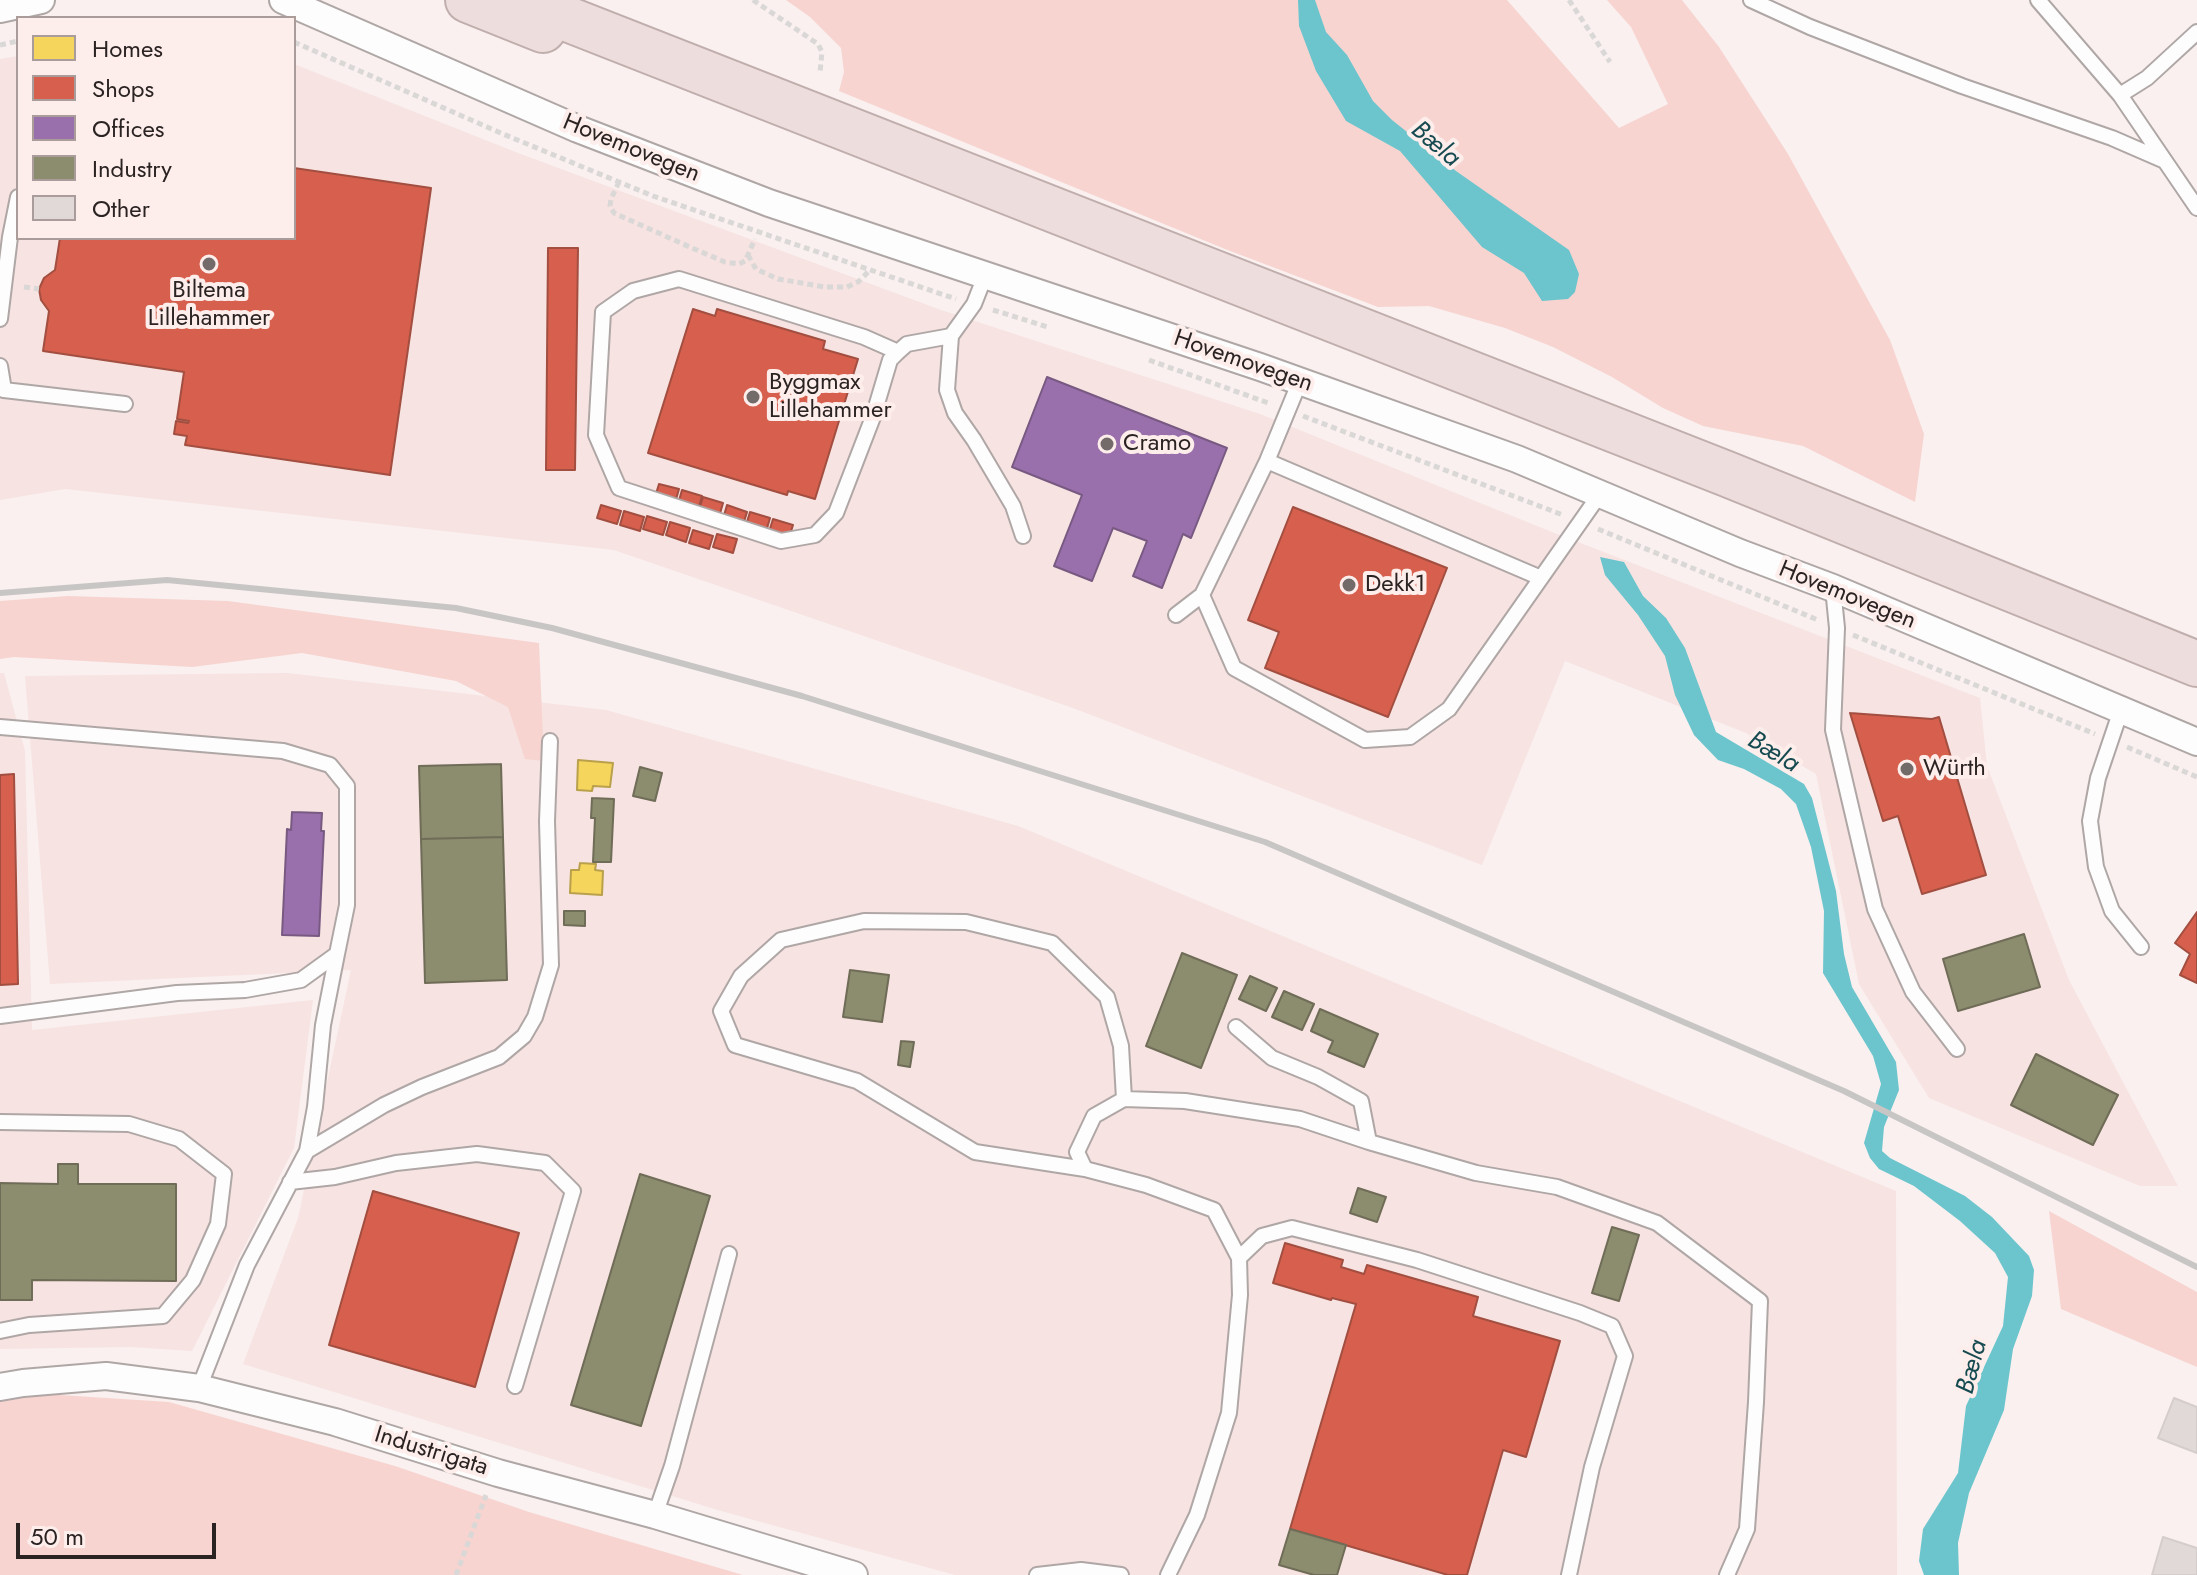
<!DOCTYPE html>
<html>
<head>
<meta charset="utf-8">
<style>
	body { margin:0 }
	#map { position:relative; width:2197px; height:1575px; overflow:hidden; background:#f9f0ef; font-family:Jost,sans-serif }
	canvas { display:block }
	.legend { position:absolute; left:16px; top:16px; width:280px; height:224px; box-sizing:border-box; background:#fdedeb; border:2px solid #a99c9b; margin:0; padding:10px 14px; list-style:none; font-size:24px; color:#2a2322 }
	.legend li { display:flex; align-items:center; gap:16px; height:40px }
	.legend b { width:40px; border:2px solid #a99c9b }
	.scale { position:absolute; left:16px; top:1523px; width:200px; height:36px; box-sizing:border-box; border:4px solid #2a2322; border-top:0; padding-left:10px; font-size:24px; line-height:28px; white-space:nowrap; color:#2a2322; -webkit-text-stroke:6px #fdedeb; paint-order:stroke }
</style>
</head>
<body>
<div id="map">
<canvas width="2197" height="1575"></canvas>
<ul class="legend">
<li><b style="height:22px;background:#f6d55c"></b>Homes</li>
<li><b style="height:22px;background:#d6604d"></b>Shops</li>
<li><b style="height:22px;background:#9970ab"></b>Offices</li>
<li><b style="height:22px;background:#8c8c6e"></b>Industry</li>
<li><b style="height:22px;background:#e0d9d8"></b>Other</li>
</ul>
<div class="scale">50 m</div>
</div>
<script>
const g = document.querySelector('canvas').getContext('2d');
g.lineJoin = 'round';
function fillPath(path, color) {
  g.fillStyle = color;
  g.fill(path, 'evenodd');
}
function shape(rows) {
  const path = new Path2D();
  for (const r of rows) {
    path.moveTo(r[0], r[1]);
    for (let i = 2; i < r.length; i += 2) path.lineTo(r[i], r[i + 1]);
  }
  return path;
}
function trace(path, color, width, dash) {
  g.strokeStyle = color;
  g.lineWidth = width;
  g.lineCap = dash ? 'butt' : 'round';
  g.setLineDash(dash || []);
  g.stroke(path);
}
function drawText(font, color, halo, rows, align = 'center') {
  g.font = font + ' Jost,sans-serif';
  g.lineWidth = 8;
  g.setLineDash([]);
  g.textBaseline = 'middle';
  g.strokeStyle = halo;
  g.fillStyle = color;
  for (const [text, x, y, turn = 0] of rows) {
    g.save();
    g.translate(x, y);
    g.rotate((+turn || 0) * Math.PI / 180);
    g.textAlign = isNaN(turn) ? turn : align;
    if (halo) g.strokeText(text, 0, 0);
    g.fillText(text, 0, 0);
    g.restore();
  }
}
fillPath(shape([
	[18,56,18,238,294,238,294,64,518,153,941,310,1260,414,1547,530,1980,698,1987,766,2069,980,2178,1186,2140,1186,1929,1098,1859,984,1816,774,1746,733,1565,661,1482,865,1073,708,614,550,65,489,0,500,0,59],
	[0,673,4,673,25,751,32,1030,313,1000,294,1148,192,1351,131,1347,0,1349],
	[287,673,606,710,1018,826,1896,1191,1897,1575,955,1575,721,1511,243,1364,298,1218,351,970,50,984,25,676]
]), '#f7e3e1');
fillPath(shape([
	[786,0,1507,0,1619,128,1668,104,1631,27,1607,0,1682,0,1719,47,1788,154,1890,340,1924,434,1915,502,1803,446,1703,426,1663,408,1612,377,1553,347,1505,328,1429,306,1378,307,1225,249,839,91,844,72,841,48,810,17],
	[68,596,228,601,539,643,544,761,525,759,508,707,456,681,302,653,192,667,14,657,0,659,0,601],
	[2049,1211,2197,1292,2197,1367,2061,1309],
	[44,1394,169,1402,395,1466,529,1512,743,1575,0,1575,0,1402]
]), '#f7d4d0');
fillPath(shape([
	[1298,0,1315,0,1326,32,1347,55,1373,101,1392,120,1456,171,1569,250,1579,274,1575,292,1568,299,1542,301,1524,273,1482,247,1400,151,1346,121,1316,71,1299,26],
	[1600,557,1624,562,1643,596,1666,618,1685,648,1716,732,1804,784,1812,798,1836,891,1844,954,1852,987,1896,1062,1899,1090,1884,1127,1882,1151,1890,1158,1965,1196,1992,1217,2029,1256,2034,1270,2032,1296,2013,1349,2004,1410,1969,1493,1958,1543,1959,1575,1924,1575,1919,1561,1923,1529,1958,1473,1966,1406,2003,1326,2008,1277,1995,1253,1960,1221,1914,1186,1879,1169,1870,1158,1864,1143,1881,1084,1873,1056,1823,973,1824,911,1811,847,1796,804,1781,789,1744,769,1718,760,1694,735,1675,695,1665,656,1638,615,1605,575]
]), '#6cc5cd');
const homes = shape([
	[578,760,613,763,610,787,593,786,592,791,577,790,578,760],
	[580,863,596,864,595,870,603,871,602,895,570,893,571,870,579,870,580,863]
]);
fillPath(homes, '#f6d55c');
trace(homes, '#b9a04b', 2);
const shops = shape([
	[294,168,431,188,390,475,185,445,187,436,174,434,176,421,188,423,189,421,177,419,184,372,43,351,49,311,41,300,39,289,44,278,55,270,60,238,294,238,294,168],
	[548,248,578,248,575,470,546,470,548,248],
	[693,309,715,316,717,309,825,341,823,349,858,359,815,499,788,491,787,495,648,453,693,309],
	[659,484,679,489,675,503,655,497,659,484],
	[682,490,702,496,698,510,678,504,682,490],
	[703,497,723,503,719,517,699,510,703,497],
	[601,505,621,511,617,524,597,518,601,505],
	[727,505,747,512,743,525,723,519,727,505],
	[1293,507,1447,568,1388,717,1265,668,1279,632,1248,620,1293,507],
	[624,511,644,517,640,531,620,525,624,511],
	[750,512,770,518,766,532,746,525,750,512],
	[647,516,667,522,663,535,643,529,647,516],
	[773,519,793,525,789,538,769,532,773,519],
	[670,522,690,528,686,542,666,535,670,522],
	[693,530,713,536,709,549,689,543,693,530],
	[717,534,737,539,733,553,713,547,717,534],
	[1850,713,1932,719,1939,717,1986,875,1922,894,1898,816,1883,821,1850,713],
	[14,774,18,984,0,985,0,775,14,774],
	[2197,912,2197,983,2180,975,2190,954,2175,943,2197,912],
	[373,1191,519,1233,475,1387,329,1345,373,1191],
	[1285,1243,1343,1260,1341,1267,1364,1274,1367,1265,1478,1297,1473,1316,1560,1341,1526,1457,1503,1450,1467,1575,1448,1575,1290,1529,1356,1304,1332,1298,1331,1300,1273,1283,1285,1243]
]);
fillPath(shops, '#d6604d');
trace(shops, '#a24e40', 2);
const offices = shape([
	[1047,377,1227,448,1191,538,1183,534,1162,588,1133,576,1147,541,1113,528,1092,581,1054,566,1082,495,1012,467,1047,377],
	[292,812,322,813,321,831,324,831,319,936,282,935,287,829,291,830,292,812]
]);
fillPath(offices, '#9970ab');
trace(offices, '#785982', 2);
const industry = shape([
	[501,764,503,837,421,839,419,766,501,764],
	[640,767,662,773,655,801,633,796,640,767],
	[592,798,614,799,611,862,593,862,595,818,591,818,592,798],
	[503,837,507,980,425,983,421,839,503,837],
	[564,911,585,911,585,926,564,925,564,911],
	[2024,934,2040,987,1958,1011,1943,959,2024,934],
	[1182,953,1237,975,1201,1068,1146,1046,1182,953],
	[850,970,889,975,882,1022,843,1017,850,970],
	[1250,976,1277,988,1266,1011,1239,999,1250,976],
	[1284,991,1314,1004,1302,1030,1272,1017,1284,991],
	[1320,1009,1378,1034,1364,1067,1328,1052,1333,1041,1311,1031,1320,1009],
	[901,1041,914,1042,910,1067,898,1065,901,1041],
	[2036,1054,2118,1095,2093,1145,2011,1105,2036,1054],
	[58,1164,78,1164,78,1184,176,1184,176,1281,32,1280,32,1300,0,1300,0,1183,58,1184,58,1164],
	[640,1174,710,1196,641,1426,571,1405,640,1174],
	[1358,1188,1386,1197,1377,1222,1350,1213,1358,1188],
	[1612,1227,1639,1235,1619,1301,1592,1293,1612,1227],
	[1290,1529,1346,1545,1337,1575,1314,1575,1279,1565,1290,1529]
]);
fillPath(industry, '#8c8c6e');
trace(industry, '#6f6c57', 2);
const building = shape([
	[2174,1398,2197,1407,2197,1453,2158,1438,2174,1398],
	[2163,1537,2197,1548,2197,1575,2152,1575,2163,1537]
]);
fillPath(building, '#e0d9d8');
trace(building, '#d4cdcc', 2);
const lane = shape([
	[1751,0,1810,27,1962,86,2112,138,2165,161],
	[2038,0,2120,95,2197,208],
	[2120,95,2147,78,2197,32],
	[0,319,10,237,18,197],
	[951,336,947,390,955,413,974,440,1013,506,1023,536],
	[898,352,864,337,679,279,633,291,603,312,596,435,619,488,781,541,815,535,836,513,873,417,890,360,898,352,907,344,951,336,974,304,985,276],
	[0,366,4,390,125,404],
	[1267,461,1541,578],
	[1833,588,1837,628,1833,730,1875,909,1913,992,1957,1049],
	[1202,595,1234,668,1365,740,1410,737,1449,709,1600,494],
	[1176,615,1202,595,1267,461,1300,381],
	[2121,710,2098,778,2090,821,2096,867,2112,911,2141,947],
	[0,727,283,751,330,765,347,786,347,905,337,954,301,980,245,990,177,993,0,1016],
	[1236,1027,1272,1058,1318,1077,1361,1101,1369,1142],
	[0,1122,129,1124,179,1139,224,1174,218,1224,193,1280,163,1316,29,1325,0,1331],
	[307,1151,315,1107,323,1025,337,954],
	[1085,1169,975,1152,857,1081,735,1045,721,1011,741,976,781,940,864,921,966,922,1052,943,1107,997,1121,1046,1124,1099],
	[290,1182,335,1177,396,1163,477,1154,545,1163,573,1191,515,1386],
	[1239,1258,1262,1236,1292,1228,1417,1260,1580,1313,1612,1326,1625,1356,1592,1467,1569,1575],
	[199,1388,247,1265,307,1151,384,1105,422,1087,499,1057,524,1036,535,1017,551,965,547,821,550,741],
	[655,1515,672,1466,729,1254],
	[1037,1575,1081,1570,1121,1575],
	[1168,1575,1197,1515,1229,1413,1240,1295,1239,1258,1214,1210,1146,1185,1085,1169,1077,1152,1094,1116,1124,1099,1185,1101,1300,1119,1369,1142,1476,1173,1557,1187,1657,1223,1760,1301,1756,1402,1747,1529,1727,1575]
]);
const street = shape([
	[283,0,578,129,769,203,1260,367,1517,459,1740,553,1833,588,2197,742],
	[0,9,41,0],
	[0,1387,23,1383,106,1376,199,1388,335,1422,498,1473,655,1515,854,1575]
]);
const highway = shape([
	[468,0,543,30],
	[519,0,1727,474,2197,664]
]);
trace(lane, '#afa7a6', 18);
trace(street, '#afa7a6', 30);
trace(highway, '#c0aeac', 48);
trace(shape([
	[753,0,818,44,822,52,820,72],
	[1569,0,1610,62],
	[294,42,503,134,653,196,956,299],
	[0,45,18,41],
	[619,182,611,199,610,206,614,213,692,248,725,262,739,264,745,261,755,239],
	[748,255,756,269,778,279,825,287,847,287,858,282,870,270],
	[24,287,39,289],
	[993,310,1048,327],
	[1149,360,1271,404],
	[1303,416,1563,515],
	[1598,529,1818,620],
	[1853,635,2095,734],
	[2127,747,2197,777],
	[456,1575,486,1495]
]), '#dad7d7', 5, [6, 4]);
trace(lane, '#fefdfd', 14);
trace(street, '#fefdfd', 26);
trace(highway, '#eddedd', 44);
trace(shape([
	[0,593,167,580,456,608,552,628,802,696,1265,842,1844,1091,2197,1267]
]), '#c8c6c5', 6);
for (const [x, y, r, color] of [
	[209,264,8,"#726b6a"],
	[753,397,8,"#726b6a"],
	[1107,444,8,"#726b6a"],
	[1349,585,8,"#726b6a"],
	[1907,769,8,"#726b6a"]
]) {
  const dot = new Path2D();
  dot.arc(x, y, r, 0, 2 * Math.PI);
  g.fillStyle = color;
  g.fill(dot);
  trace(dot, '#fdedeb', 3);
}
drawText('24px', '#2a2322', '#fdedeb', [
	["Hovemovegen",631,149,22],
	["Hovemovegen",1243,362,19],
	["Hovemovegen",1847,596,22],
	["Industrigata",431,1452,17]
]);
drawText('24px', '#2a2322', '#fdedeb', [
	["Biltema",209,291,"center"],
	["Lillehammer",209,319,"center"],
	["Byggmax",769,383],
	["Lillehammer",769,411],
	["Cramo",1123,444],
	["Dekk1",1365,585],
	["Würth",1923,769]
], 'left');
drawText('italic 26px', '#154b50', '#fdedeb', [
	["Bæla",1435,145,40],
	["Bæla",1773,753,31],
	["Bæla",1973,1367,-75]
]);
</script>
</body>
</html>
